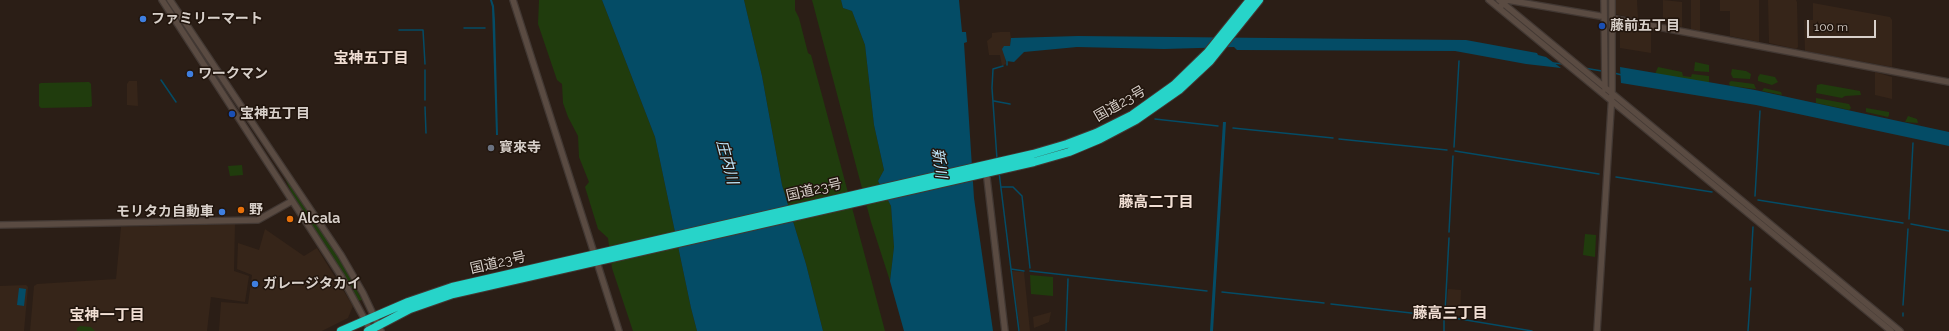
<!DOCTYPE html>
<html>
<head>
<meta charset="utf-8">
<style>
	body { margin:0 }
	#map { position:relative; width:1949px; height:331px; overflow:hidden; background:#2b1e16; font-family:Raleway,sans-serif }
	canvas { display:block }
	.scale { position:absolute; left:1807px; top:20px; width:69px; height:18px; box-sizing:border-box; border:2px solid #d8d0ca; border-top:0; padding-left:5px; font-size:12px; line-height:14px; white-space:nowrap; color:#d8d0ca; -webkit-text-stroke:3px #21150d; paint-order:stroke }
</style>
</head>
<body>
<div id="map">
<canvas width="1949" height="331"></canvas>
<div class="scale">100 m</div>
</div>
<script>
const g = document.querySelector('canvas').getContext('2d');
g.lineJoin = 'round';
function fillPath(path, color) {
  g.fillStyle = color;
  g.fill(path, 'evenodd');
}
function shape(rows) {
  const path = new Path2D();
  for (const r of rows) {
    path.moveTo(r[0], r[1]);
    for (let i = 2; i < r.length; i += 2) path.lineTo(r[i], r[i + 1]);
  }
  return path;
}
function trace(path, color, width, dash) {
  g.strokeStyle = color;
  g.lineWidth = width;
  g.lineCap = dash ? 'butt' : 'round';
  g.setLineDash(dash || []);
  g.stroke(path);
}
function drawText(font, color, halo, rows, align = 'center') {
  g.font = font + ' Raleway,"Noto Sans JP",sans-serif';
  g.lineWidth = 3;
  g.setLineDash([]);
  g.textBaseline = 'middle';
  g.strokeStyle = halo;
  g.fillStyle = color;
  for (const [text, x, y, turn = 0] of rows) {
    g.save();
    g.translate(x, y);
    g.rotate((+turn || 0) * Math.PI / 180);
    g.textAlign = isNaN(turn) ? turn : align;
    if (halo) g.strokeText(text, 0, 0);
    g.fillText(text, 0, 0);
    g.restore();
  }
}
fillPath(shape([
	[1616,0,1637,0,1638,19,1615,14],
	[1663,0,1682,2,1682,27,1663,23],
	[1691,0,1700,0,1700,31,1691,29],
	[1720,0,1759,0,1759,42,1730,36,1730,11,1720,11],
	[1768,0,1796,0,1797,2,1798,47,1796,49,1769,43],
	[1813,3,1890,17,1892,20,1892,67,1805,51,1804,20,1813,20],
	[1620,25,1651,30,1651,53,1620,48],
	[1000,32,1010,32,1011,38,1010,46,1006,46,1004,51,1006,64,1002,66,1000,55,989,55,987,41,992,37,992,33],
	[1875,72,1892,77,1892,99,1875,95],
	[129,81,137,81,138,106,127,105,127,84],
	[235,224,234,271,249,276,245,302,211,297,207,331,30,331,34,286,37,284,116,279,121,227],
	[265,229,304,256,317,248,353,306,348,318,322,331,219,331,221,302,248,304,252,275,237,269,238,243,259,250],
	[1012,271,1024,272,1030,331,1020,331],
	[26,285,28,287,24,331,0,331,0,286],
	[1448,289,1461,290,1460,316,1446,314],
	[1051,312,1049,322,1034,328,1033,317]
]), '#362519');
fillPath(shape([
	[539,0,602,0,655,137,691,308,697,331,633,331,612,268,608,238,598,229,585,187,589,182,579,157,578,136,568,117,563,103,562,84,557,80,538,24],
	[744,0,795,0,795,10,799,18,808,53,811,55,823,99,885,331,823,331,806,264,782,185,762,76],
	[812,0,841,0,843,8,852,11,865,45,874,125,884,170,878,181,891,206,894,247,890,281,871,222],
	[1695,62,1709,65,1709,72,1694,71],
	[1658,67,1682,72,1683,76,1691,77,1692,74,1709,76,1709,83,1655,74],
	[1732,69,1746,71,1751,74,1750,79,1733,78,1731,74],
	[1760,74,1775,77,1778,82,1772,85,1758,81,1758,77],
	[1731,81,1754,84,1756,89,1730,86,1729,83],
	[89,82,91,84,92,106,90,107,41,108,39,106,39,84,41,83],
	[1821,84,1860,91,1861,95,1845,96,1842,98,1816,93,1817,85],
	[1764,88,1781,92,1782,95,1762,91],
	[1816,98,1849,104,1851,108,1849,110,1816,103],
	[1866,108,1889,112,1889,115,1888,117,1866,112],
	[1908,116,1917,119,1918,123,1905,122],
	[242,165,243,175,230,176,228,166],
	[284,176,340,258,362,300,358,301,292,194],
	[1585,234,1596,235,1595,257,1583,255],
	[1030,275,1053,277,1053,296,1031,294],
	[80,326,91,327,95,331,77,331,77,328]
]), '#203c0d');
fillPath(shape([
	[490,0,492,0,494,6,495,21,498,135,496,135,492,7],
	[602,0,744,0,762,76,782,185,806,264,823,331,697,331,691,308,655,137],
	[841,0,959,0,962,32,966,32,967,42,964,43,974,198,993,331,904,331,890,281,894,247,891,206,878,181,884,170,874,125,865,45,852,11,843,8],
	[1078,36,1466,40,1537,53,1538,55,1546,57,1561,68,1526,64,1455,51,1237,50,1234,47,1164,49,1077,47,1024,52,1014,62,1006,61,1002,49,1004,46,1010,46,1011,38],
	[1620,67,1755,90,1949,132,1949,146,1756,105,1621,83],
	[1223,122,1226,122,1213,331,1210,331],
	[19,288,26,289,24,306,17,305]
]), '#044c66');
trace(shape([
	[464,28,485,28],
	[399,30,423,30,425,64],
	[1553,63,1563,64],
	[1007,65,1007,59],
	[1584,68,1602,71],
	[425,70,425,100],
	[1614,73,1622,75],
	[161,80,176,102],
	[994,101,1010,104],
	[425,107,426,133],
	[1155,119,1218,126],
	[1233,128,1333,138],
	[1339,139,1447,150],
	[1454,147,1459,61],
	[1455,151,1599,174],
	[997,159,992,88,993,69,1003,66],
	[999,172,1011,269,1024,271],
	[1616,177,1712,192],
	[1002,187,1013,187,1022,196,1030,268],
	[1755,196,1760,111],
	[1758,200,1903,223],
	[1909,219,1913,143],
	[1911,224,1949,231],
	[1449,232,1453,156],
	[1011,269,1019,331],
	[1030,271,1207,291],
	[1750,280,1753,227],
	[1222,292,1324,303],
	[1331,304,1438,316],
	[1903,305,1908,229],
	[1445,312,1449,238],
	[1903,316,1903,313],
	[1448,317,1532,331],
	[1066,331,1068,279],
	[1444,331,1444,319],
	[1748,331,1751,288]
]), '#044c66', 1.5);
const minor = shape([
	[162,0,341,276,371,331],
	[170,0,341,255,363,293,381,331],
	[513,0,619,331],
	[1489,0,1891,331],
	[1499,0,1900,331],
	[1604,0,1605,89],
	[1501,6,1507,0,1600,16],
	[1616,19,1949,82],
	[986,170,1005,331],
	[0,225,258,220,292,201],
	[1597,331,1612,93,1612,0]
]);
const highway = shape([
	[341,331,408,302,452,287,1033,154,1067,144,1096,133,1132,115,1174,85,1208,52,1250,0],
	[368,331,410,309,453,294,1034,162,1069,152,1100,139,1136,120,1179,90,1210,61,1259,0]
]);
trace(minor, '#423833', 8);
trace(highway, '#423833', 10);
trace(minor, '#5a4b42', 5.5);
trace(highway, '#27d4c9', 8);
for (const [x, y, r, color] of [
	[143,19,4,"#3f7fe0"],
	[1602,26,4,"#1a4fb4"],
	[190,74,4,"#3f7fe0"],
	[232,114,4,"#1a4fb4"],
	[491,148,4,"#6b7280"],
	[241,210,4,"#e8710a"],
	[222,212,4,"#3f7fe0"],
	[290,219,4,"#e8710a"],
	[255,284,4,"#3f7fe0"]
]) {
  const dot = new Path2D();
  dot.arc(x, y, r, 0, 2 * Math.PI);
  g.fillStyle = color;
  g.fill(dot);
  trace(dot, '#21150d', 1.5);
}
drawText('bold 14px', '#d8d0ca', '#21150d', [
	["ファミリーマート",151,19],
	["藤前五丁目",1610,26],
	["ワークマン",198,74],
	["宝神五丁目",240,114],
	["寳來寺",499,148],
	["野",249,210],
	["モリタカ自動車",214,212,"right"],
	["Alcala",298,219],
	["ガレージタカイ",263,284]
], 'left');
drawText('14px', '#d8d0ca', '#21150d', [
	["国道23号",1120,104,-30],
	["国道23号",814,190,-13],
	["国道23号",498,263,-13]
]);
drawText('bold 15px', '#f1dfd4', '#21150d', [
	["宝神五丁目",371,58],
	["藤高二丁目",1156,202],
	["藤高三丁目",1450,313],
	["宝神一丁目",107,315]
]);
drawText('italic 15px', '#bde5f9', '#21150d', [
	["庄内川",727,162,75],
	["新川",939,163,82]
]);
</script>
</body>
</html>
